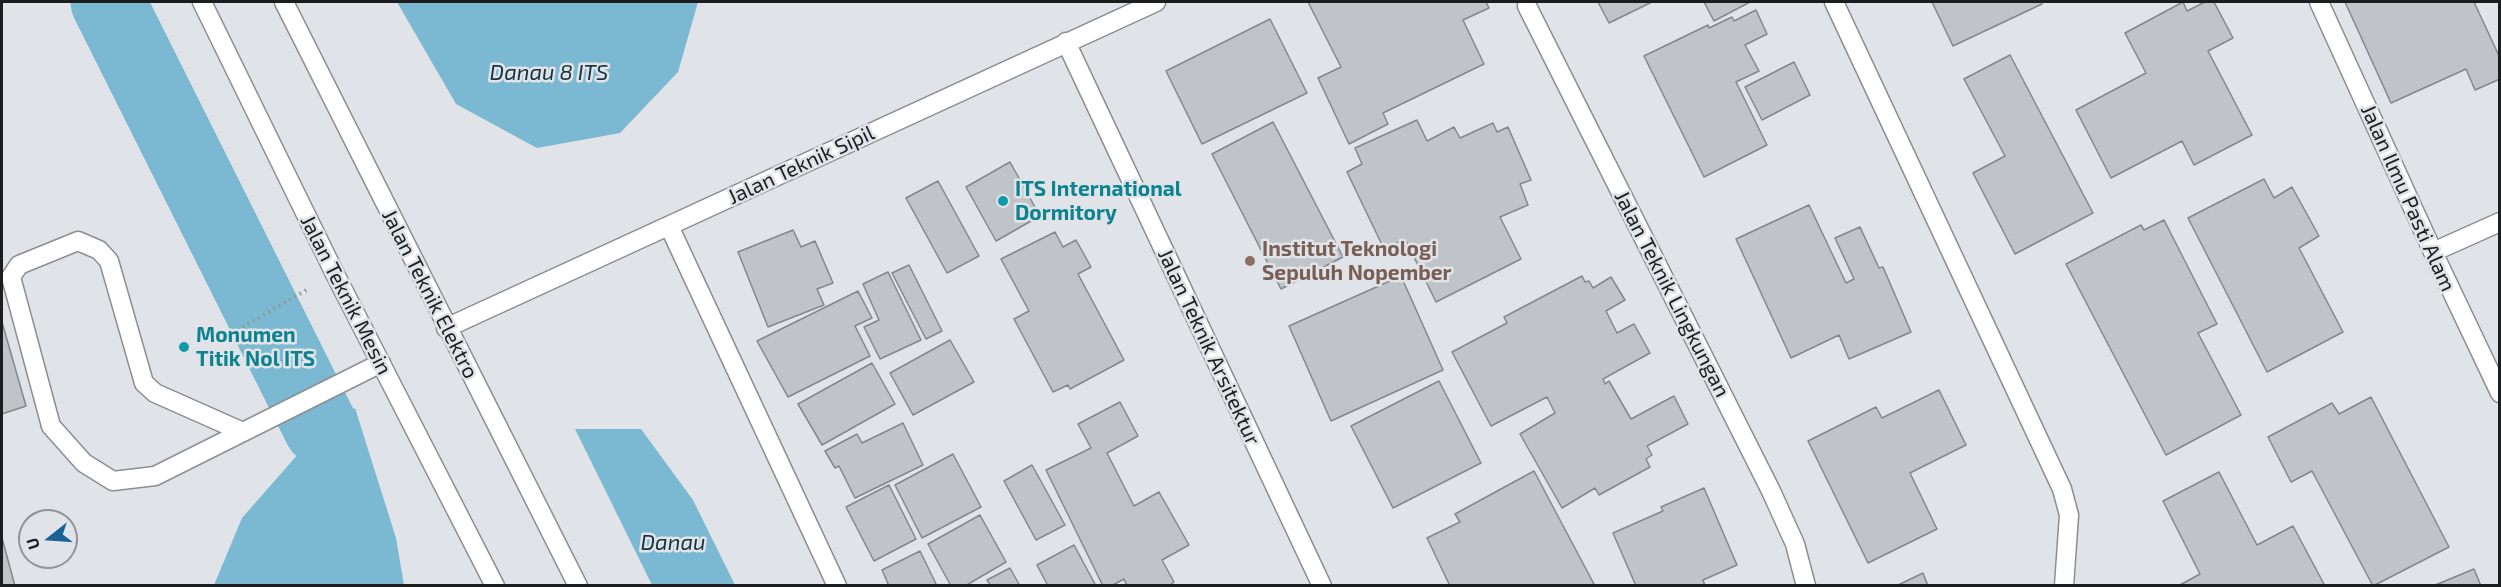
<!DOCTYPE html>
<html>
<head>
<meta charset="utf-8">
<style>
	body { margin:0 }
	#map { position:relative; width:2501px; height:587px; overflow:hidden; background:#e0e4e8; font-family:"Exo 2",sans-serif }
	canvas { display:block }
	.frame { position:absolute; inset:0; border:3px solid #1c1d1e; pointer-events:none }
	.north { position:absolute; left:18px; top:509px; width:60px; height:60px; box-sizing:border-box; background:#e0e4e8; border:2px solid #929497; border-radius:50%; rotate:253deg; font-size:16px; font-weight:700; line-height:24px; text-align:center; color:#1c1d1e }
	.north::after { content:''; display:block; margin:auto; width:21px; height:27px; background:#196497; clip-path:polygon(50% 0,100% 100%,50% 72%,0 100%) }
</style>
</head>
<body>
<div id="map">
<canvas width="2501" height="587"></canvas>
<div class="frame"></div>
<div class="north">U</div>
</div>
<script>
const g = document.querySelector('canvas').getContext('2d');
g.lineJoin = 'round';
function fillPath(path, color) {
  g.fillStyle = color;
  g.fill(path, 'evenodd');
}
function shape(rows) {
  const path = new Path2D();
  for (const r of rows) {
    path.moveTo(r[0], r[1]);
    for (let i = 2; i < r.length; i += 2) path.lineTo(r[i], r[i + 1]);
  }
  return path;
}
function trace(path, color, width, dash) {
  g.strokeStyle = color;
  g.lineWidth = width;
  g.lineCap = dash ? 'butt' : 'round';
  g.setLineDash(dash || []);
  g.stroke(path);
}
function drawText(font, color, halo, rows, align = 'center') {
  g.font = font + ' "Exo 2",sans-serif';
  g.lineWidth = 5;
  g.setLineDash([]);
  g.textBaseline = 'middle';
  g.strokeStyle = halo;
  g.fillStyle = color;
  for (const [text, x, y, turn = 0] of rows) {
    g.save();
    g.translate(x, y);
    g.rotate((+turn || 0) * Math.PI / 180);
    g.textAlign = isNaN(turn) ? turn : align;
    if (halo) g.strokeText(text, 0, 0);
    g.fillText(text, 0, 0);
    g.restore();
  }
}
fillPath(shape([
	[397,2,698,2,678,72,620,133,537,148,456,104],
	[355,408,396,538,404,585,214,585,242,518,321,428],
	[575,429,641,429,693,500,735,585,652,585]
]), '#7bb8d2');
trace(shape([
	[108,2,321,428]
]), '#7bb8d2', 75);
const building = shape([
	[1308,2,1486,2,1489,8,1463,20,1484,64,1383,113,1388,124,1349,144,1318,78,1341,67,1308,2],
	[1598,2,1652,2,1609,23,1598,2],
	[1704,2,1750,2,1714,21,1704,2],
	[1932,2,2041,2,2042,4,1953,46,1932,2],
	[2183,2,2187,11,2205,2,2214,2,2233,38,2208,51,2252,135,2194,165,2182,141,2111,178,2076,110,2146,73,2125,33,2183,2],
	[2345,2,2474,2,2500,58,2500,79,2475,90,2466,69,2391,103,2345,2],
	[1756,10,1767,34,1745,45,1759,71,1736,82,1767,145,1704,177,1644,56,1708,25,1709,28,1732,17,1734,21,1756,10],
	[1270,19,1307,93,1202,144,1166,71,1270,19],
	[2010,55,2093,213,2015,254,1973,173,2005,156,1964,79,2010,55],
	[1794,62,1810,95,1762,120,1745,87,1794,62],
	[1417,120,1427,141,1454,127,1460,138,1493,123,1497,132,1508,127,1531,180,1520,184,1528,205,1500,217,1521,259,1436,302,1405,239,1384,249,1347,172,1362,164,1355,148,1417,120],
	[1273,122,1343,257,1281,289,1212,154,1273,122],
	[1010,162,1040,216,996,241,966,187,1010,162],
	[2264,179,2274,198,2292,187,2319,236,2299,248,2343,332,2267,372,2188,218,2264,179],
	[938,181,979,256,947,273,906,198,938,181],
	[1809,205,1846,283,1854,279,1835,238,1860,227,1879,268,1883,267,1911,332,1849,359,1839,335,1791,358,1736,239,1809,205],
	[2164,220,2217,324,2198,333,2241,415,2166,455,2066,264,2141,225,2144,230,2164,220],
	[793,230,801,247,815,241,833,283,817,289,824,305,768,327,738,252,793,230],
	[1055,232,1063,247,1076,240,1091,267,1078,274,1124,360,1070,389,1068,385,1053,392,1014,319,1029,311,1001,259,1055,232],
	[909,265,942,331,926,339,892,273,909,265],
	[888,272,921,340,880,359,864,327,879,320,863,284,888,272],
	[1401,276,1443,370,1331,421,1289,326,1401,276],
	[1582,276,1585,282,1589,281,1593,288,1611,277,1625,300,1606,311,1617,333,1634,324,1650,353,1603,379,1605,384,1609,381,1631,419,1674,396,1688,424,1647,446,1652,455,1646,459,1650,467,1599,495,1595,488,1562,508,1520,434,1555,413,1547,397,1491,426,1452,352,1507,323,1504,317,1582,276],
	[858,291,872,318,855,326,870,356,788,397,757,341,858,291],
	[2,322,26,406,2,414,2,322],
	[950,340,974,382,913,415,890,373,950,340],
	[872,363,895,404,822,445,798,404,872,363],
	[1439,381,1481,463,1393,508,1351,426,1439,381],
	[1939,390,1966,445,1910,473,1937,529,1868,563,1808,441,1876,407,1882,418,1939,390],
	[2371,397,2449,547,2373,586,2312,471,2291,482,2268,437,2332,403,2339,414,2371,397],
	[1120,402,1138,436,1107,453,1134,506,1159,492,1189,545,1162,560,1174,582,1169,586,1127,586,1124,579,1111,586,1103,586,1046,470,1091,448,1078,424,1120,402],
	[903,423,923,465,855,498,839,466,835,468,825,451,857,434,862,443,903,423],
	[953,454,981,507,922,538,895,485,953,454],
	[1032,465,1065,525,1036,540,1004,481,1032,465],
	[1534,471,1595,586,1450,586,1427,538,1460,522,1455,514,1534,471],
	[2219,472,2257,545,2293,526,2325,586,2178,586,2200,574,2163,501,2219,472],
	[889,485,916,539,874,561,846,507,889,485],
	[1704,488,1737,565,1703,580,1705,586,1636,586,1613,533,1663,511,1661,507,1704,488],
	[980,515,1006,562,965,586,951,586,928,544,980,515],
	[2,538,15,586,2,586,2,538],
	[1074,545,1096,586,1048,586,1037,565,1074,545],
	[920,551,937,586,889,586,882,570,920,551],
	[1010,568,1020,586,991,586,987,580,1010,568],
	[2474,569,2481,586,2433,586,2474,569],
	[1923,573,1928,586,1896,586,1923,573]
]);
fillPath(building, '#c0c3c7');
trace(building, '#84878b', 1.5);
const service = shape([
	[202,2,335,274,495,586],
	[284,2,578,586],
	[1834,2,2062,489,2069,515,2064,586],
	[2319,2,2433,252,2500,393],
	[1527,6,1771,491,1795,544,1806,586],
	[1066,42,1322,586],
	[669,226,837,586],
	[2433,252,2500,222],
	[446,328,1156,2],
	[243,432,155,393,144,383,109,261,99,250,78,241,19,265,11,277,51,426,84,463,113,481,155,476,381,363]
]);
trace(service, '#8b8e92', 21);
trace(shape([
	[227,336,310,288]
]), '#939598', 4, [1.5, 4.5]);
trace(service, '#fff', 18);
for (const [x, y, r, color] of [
	[1003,201,6,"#0f9aa8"],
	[1250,261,6,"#8d6e63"],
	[184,347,6,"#0f9aa8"]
]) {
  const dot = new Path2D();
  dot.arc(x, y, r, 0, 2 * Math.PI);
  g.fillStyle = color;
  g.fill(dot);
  trace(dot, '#e0e4e8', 2);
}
drawText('21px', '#1c1d1e', '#e0e4e8', [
	["Jalan Teknik Sipil",801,165,-25],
	["Jalan Ilmu Pasti Alam",2408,198,66],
	["Jalan Teknik Elektro",430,294,63],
	["Jalan Teknik Lingkungan",1672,294,63],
	["Jalan Teknik Mesin",346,295,63],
	["Jalan Teknik Arsitektur",1209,347,65]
]);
drawText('bold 21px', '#0d838f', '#e0e4e8', [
	["ITS International",1015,189],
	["Dormitory",1015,213],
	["Monumen",196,335],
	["Titik Nol ITS",196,359]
], 'left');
drawText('bold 21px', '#785e54', '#e0e4e8', [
	["Institut Teknologi",1262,249],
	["Sepuluh Nopember",1262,273]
], 'left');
drawText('italic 22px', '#16333f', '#e0e4e8', [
	["Danau 8 ITS",549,73],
	["Danau",673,543]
]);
</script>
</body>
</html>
